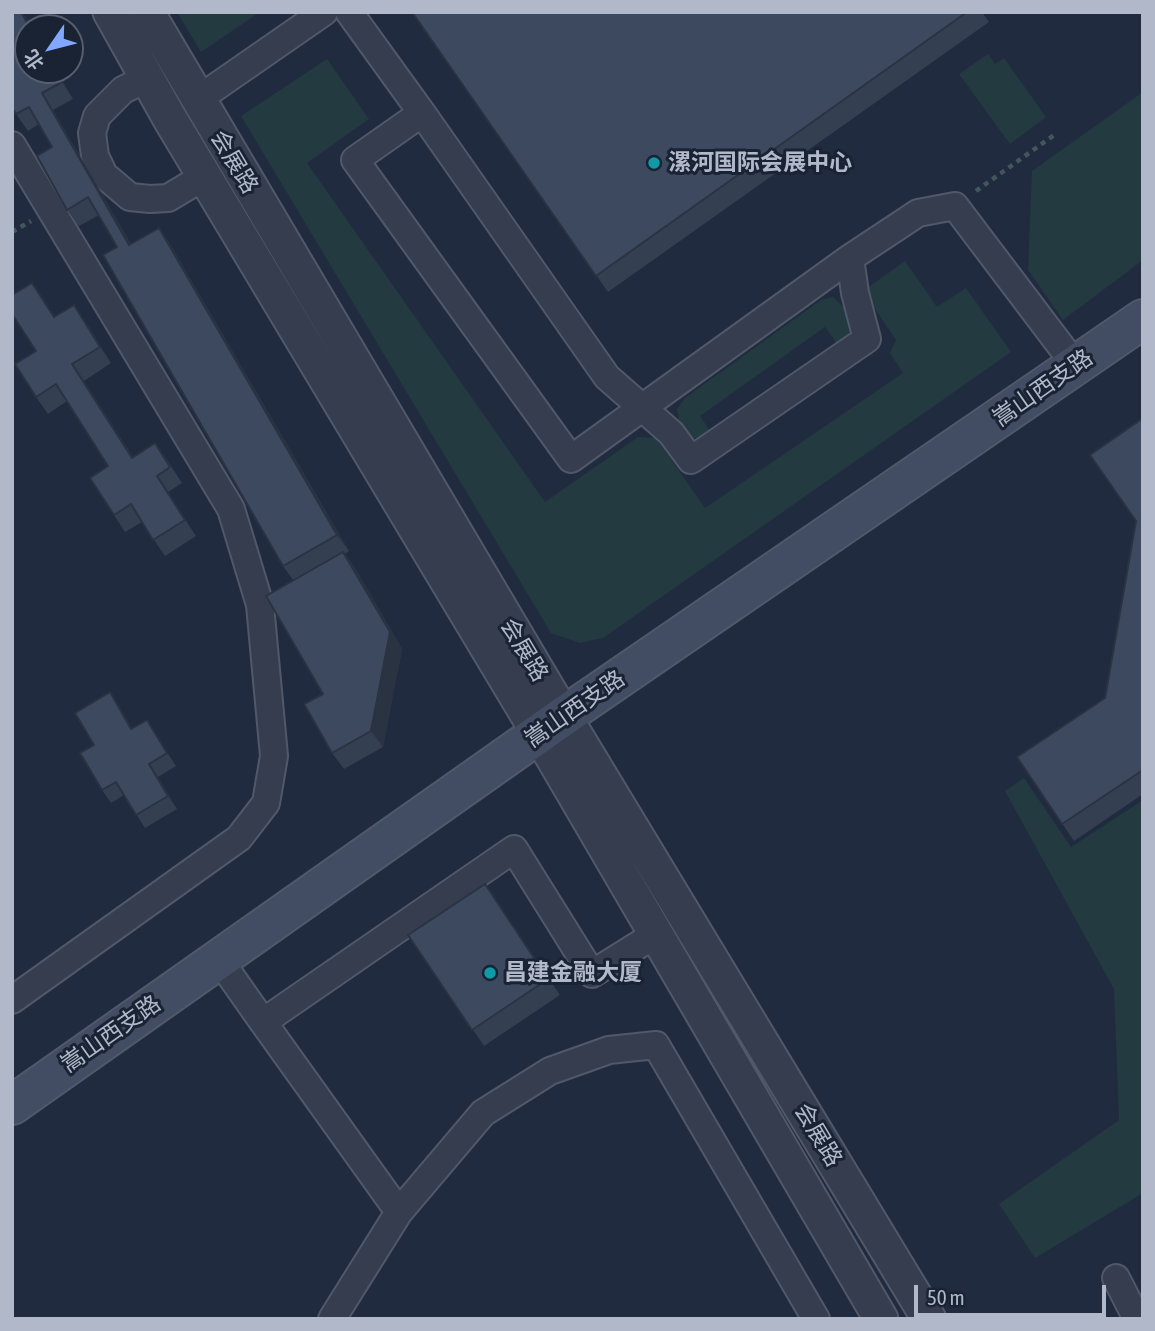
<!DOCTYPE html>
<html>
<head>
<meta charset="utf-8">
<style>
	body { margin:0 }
	#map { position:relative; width:1155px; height:1331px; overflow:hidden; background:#212b3f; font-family:"Asap Condensed","Noto Sans SC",sans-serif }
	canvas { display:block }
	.frame { position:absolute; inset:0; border:14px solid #b1b8ca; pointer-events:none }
	.north { position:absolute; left:14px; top:14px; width:70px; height:70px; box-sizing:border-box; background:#1a2334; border:2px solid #565f70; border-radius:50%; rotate:235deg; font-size:19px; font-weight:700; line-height:28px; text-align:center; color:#b1b8ca }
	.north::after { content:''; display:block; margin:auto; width:24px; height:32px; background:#81a7ff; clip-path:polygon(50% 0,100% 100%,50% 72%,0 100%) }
	.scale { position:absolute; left:914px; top:1285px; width:192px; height:32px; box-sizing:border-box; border:4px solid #b1b8ca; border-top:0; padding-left:9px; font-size:21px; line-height:24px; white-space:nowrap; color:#b1b8ca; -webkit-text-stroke:5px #1a2334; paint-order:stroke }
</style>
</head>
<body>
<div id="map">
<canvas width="1155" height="1331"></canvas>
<div class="frame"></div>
<div class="north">北</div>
<div class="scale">50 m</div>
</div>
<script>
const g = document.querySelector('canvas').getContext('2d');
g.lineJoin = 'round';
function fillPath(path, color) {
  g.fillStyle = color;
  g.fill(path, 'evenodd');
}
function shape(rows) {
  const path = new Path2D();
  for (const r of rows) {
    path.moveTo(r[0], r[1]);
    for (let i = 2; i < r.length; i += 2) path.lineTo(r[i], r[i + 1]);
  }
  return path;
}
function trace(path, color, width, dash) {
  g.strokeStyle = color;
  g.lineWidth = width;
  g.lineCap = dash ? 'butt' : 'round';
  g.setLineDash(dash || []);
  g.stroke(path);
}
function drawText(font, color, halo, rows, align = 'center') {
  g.font = font + ' "Asap Condensed","Noto Sans SC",sans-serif';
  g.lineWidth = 6;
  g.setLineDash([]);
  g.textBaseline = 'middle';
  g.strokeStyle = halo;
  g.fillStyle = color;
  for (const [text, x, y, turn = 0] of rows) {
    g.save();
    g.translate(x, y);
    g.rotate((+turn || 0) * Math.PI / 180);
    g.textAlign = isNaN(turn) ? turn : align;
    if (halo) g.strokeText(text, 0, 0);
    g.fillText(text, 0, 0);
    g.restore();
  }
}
fillPath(shape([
	[177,12,260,12,201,52],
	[988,54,995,64,1004,58,1046,117,1010,144,959,74],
	[327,59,369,119,307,163,545,502,638,437,656,438,705,508,903,373,890,353,896,340,863,291,905,261,937,307,966,288,1011,352,603,638,580,643,551,633,241,116],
	[1143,92,1143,260,1063,320,1028,270,1032,171],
	[833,297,849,312,850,332,839,346,825,327,700,416,714,437,693,438,680,424,677,409,685,398,821,300],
	[1024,778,1071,847,1143,800,1143,1193,1035,1258,999,1204,1119,1120,1114,989,1005,791]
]), '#233a40');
const minor = shape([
	[349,12,422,113,355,160,571,459,850,258,918,213,955,206,1076,366],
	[147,78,123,90,97,116,92,133,95,156,104,175,130,197,150,199,168,198,205,176],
	[197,100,324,12],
	[422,113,607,377,671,433,691,460,867,339,855,293,850,258],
	[12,145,231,509,260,605,274,756,266,803,239,838,12,1000],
	[218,958,263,1022,514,849,592,974,656,934],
	[263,1022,399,1212,332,1319],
	[399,1212,483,1113,550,1071,609,1050,656,1045,816,1319],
	[1116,1278,1137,1319]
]);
const tertiary = shape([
	[110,12,170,119,539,734,881,1319],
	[147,12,564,716,929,1319]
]);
const secondary = shape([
	[12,1105,564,716,1143,319]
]);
trace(minor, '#50586a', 30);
trace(tertiary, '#50586a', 37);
trace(secondary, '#50586a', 42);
trace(shape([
	[976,191,1057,133],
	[12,232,31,221]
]), '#41575d', 4.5, [5, 5]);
trace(minor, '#353d4f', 26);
trace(tertiary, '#353d4f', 33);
trace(secondary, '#424c62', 38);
fillPath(shape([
	[412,12,982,12,989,22,608,292],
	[56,70,73,99,53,110,131,244,159,228,170,244,349,551,345,554,355,568,402,649,383,747,344,769,332,753,323,694,293,580,283,566,117,247,99,215,79,226,67,210,52,147,39,124,28,131,16,114],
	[32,283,55,317,85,321,111,363,84,381,133,457,167,460,182,483,168,492,196,536,165,556,142,522,125,532,114,515,108,466,67,401,48,414,36,397,36,351],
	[1143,418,1143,794,1074,841,1017,757,1105,698,1136,521],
	[110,692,132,729,147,720,176,766,158,777,177,809,145,828,124,795,111,803,102,790,94,745],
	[485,884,560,995,484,1046,408,935]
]), '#343f52');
fillPath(shape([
	[21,12,23,12,32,28,30,28],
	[54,70,56,70,73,99,62,82],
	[42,93,53,110,141,261,129,245],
	[159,228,170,244,349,551,337,535],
	[74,305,85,321,111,363,100,347],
	[72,364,84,381,144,474,132,458],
	[157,476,168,492,196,536,185,520],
	[343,552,355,568,402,649,383,747,371,731],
	[110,692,118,705,140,742,131,729],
	[147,720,156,733,176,766,167,753],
	[149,764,158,777,177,809,168,796]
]), '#2a3342');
const building = shape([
	[12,12,21,12,30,28,28,28,28,70,54,70,62,82,42,93,129,245,159,228,337,535,283,566,103,255,117,247,88,197,67,210,37,156,52,147,29,107,16,114,12,108,12,12],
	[412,12,967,12,596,276,412,12],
	[32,283,54,317,74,305,100,347,72,364,132,458,155,443,170,467,157,476,185,520,153,540,131,504,114,515,90,478,108,466,56,384,36,397,15,364,36,351,12,314,12,295,32,283],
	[1143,418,1143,770,1062,824,1017,757,1105,698,1136,521,1090,455,1143,418],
	[343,552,390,632,371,731,332,753,304,704,323,694,266,596,343,552],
	[110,692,131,729,147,720,167,753,149,764,168,796,136,815,116,782,102,790,80,753,94,745,75,713,110,692],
	[485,884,548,979,472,1030,408,935,485,884]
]);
fillPath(building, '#3c495f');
trace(building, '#2a3342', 2);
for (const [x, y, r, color] of [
	[654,163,7,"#0f9aa8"],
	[490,973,7,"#0f9aa8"]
]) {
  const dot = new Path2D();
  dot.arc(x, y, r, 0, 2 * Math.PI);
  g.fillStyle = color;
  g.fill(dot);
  trace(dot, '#1a2334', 2.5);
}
drawText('23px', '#b1b8ca', '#1a2334', [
	["会展路",234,162,59],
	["嵩山西支路",1043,388,-35],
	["会展路",524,650,59],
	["嵩山西支路",575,709,-35],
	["嵩山西支路",111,1034,-35],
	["会展路",818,1135,59]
]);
drawText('bold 23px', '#b1b8ca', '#1a2334', [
	["漯河国际会展中心",668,163],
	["昌建金融大厦",504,973]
], 'left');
</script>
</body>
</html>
